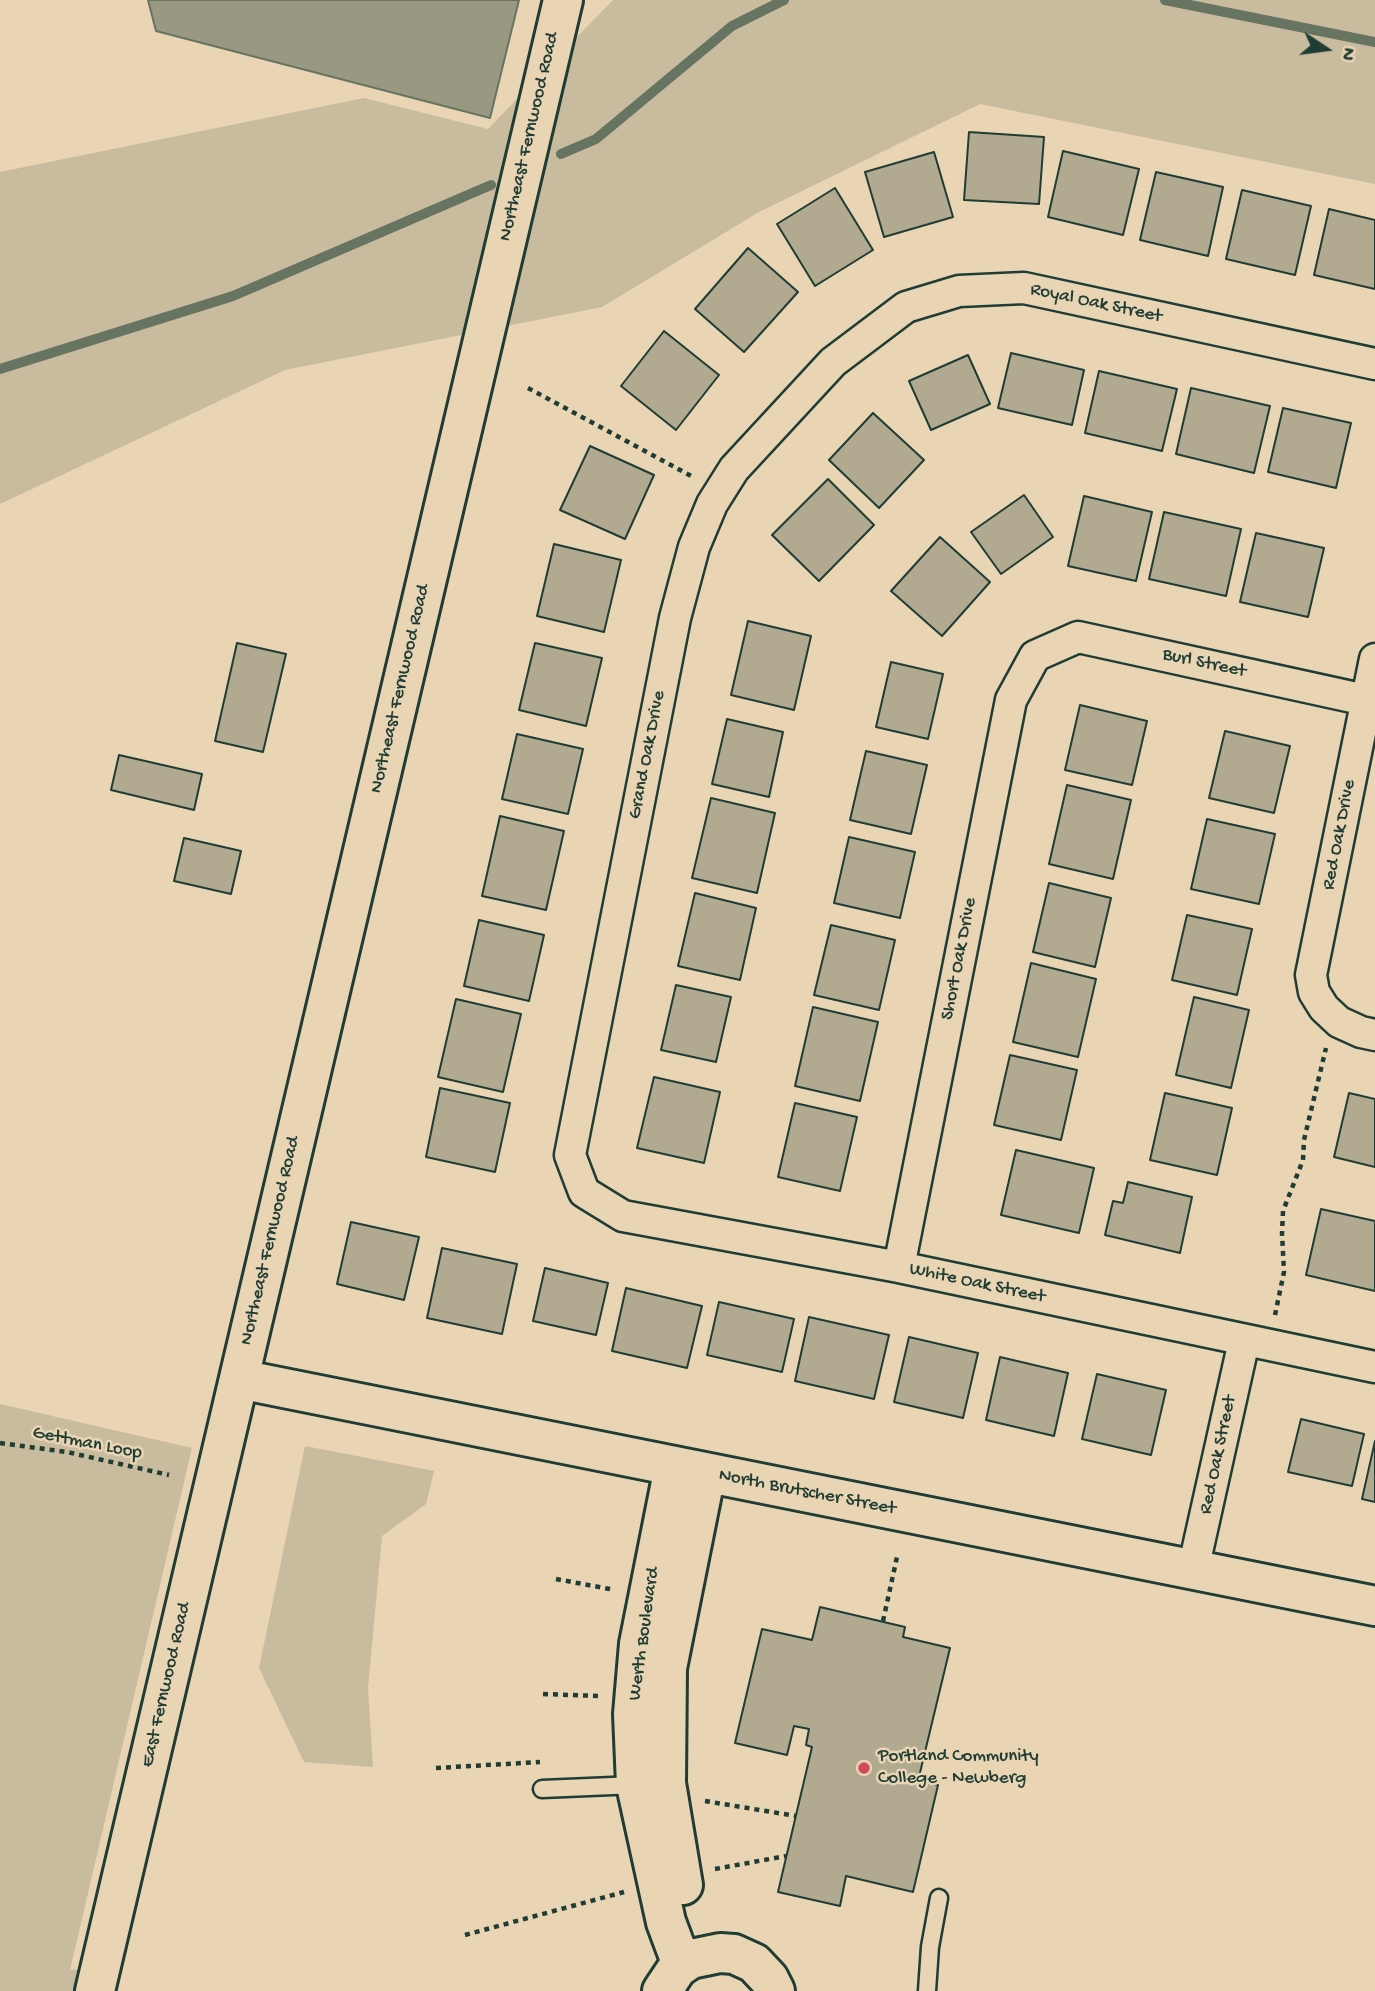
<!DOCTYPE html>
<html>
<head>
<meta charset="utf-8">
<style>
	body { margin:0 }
	#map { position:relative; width:1375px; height:1991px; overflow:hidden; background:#e9d4b3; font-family:"Gochi Hand",sans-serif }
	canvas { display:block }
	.north { position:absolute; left:1291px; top:14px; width:70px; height:70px; -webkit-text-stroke:5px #e9d4b3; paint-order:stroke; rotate:103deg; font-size:19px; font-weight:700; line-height:28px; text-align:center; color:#1f3d34 }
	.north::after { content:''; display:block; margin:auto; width:24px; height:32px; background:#1f3d34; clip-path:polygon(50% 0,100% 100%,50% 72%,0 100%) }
</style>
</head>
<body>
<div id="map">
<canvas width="1375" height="1991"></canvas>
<div class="north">N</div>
</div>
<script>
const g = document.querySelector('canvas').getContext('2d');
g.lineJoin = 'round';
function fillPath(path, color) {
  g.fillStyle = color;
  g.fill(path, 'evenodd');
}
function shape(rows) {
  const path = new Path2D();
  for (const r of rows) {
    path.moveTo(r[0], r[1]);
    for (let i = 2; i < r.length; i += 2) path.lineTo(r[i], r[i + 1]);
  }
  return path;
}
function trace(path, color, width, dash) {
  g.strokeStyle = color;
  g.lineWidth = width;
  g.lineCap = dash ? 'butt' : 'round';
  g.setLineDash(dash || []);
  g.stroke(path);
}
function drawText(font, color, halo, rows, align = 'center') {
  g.font = font + ' "Gochi Hand",sans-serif';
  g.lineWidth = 5;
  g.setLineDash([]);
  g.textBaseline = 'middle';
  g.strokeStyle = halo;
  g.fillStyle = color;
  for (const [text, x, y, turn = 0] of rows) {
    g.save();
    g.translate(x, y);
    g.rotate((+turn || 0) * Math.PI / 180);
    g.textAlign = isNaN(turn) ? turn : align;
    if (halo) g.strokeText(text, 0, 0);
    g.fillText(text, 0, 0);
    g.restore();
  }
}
fillPath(shape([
	[613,0,1375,0,1375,184,980,104,759,212,602,307,285,370,0,504,0,172,364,98,488,129],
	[0,1404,192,1448,70,1970,86,1969,81,1991,0,1991],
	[305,1446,434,1471,426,1504,382,1536,368,1688,373,1767,304,1762,259,1668]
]), '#c8bb9e');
const water = shape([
	[148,0,519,0,490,118,156,31,148,0]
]);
fillPath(water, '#999981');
trace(water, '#687462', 2);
trace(shape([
	[1165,0,1375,42],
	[561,154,596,139,732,26,784,0],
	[0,369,233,296,491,185]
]), '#687462', 10);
const building = shape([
	[969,132,1044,137,1039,204,964,200,969,132],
	[1063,151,1139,169,1123,235,1048,217,1063,151],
	[934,152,953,217,884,237,865,172,934,152],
	[1156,172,1223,187,1208,256,1140,240,1156,172],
	[835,188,873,250,815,286,777,224,835,188],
	[1242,190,1311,206,1295,275,1226,259,1242,190],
	[1329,209,1375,220,1375,289,1314,275,1329,209],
	[748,248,798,292,744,352,695,309,748,248],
	[664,331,719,375,676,430,621,386,664,331],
	[1011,353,1084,370,1072,425,998,408,1011,353],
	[968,355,990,404,931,430,909,381,968,355],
	[1099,371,1177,389,1162,451,1085,433,1099,371],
	[1191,388,1270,406,1254,473,1176,454,1191,388],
	[1283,408,1351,423,1336,488,1268,472,1283,408],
	[873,413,924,460,879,508,829,460,873,413],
	[590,446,654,475,625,539,560,510,590,446],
	[828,479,874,525,819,581,772,535,828,479],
	[1024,495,1053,537,1001,574,971,532,1024,495],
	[1084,496,1152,512,1136,581,1068,566,1084,496],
	[1164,512,1241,529,1226,596,1149,579,1164,512],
	[1256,533,1324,548,1308,617,1240,602,1256,533],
	[940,537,990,582,942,636,891,591,940,537],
	[554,544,621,560,604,632,537,616,554,544],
	[748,621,811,636,794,710,731,695,748,621],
	[237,643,286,654,263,752,215,741,237,643],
	[535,643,602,658,586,726,519,710,535,643],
	[891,662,943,674,928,739,876,727,891,662],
	[1080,705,1147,721,1132,785,1065,770,1080,705],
	[727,719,783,732,769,797,712,784,727,719],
	[1225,731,1290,746,1274,813,1209,798,1225,731],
	[517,734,583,749,568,814,502,799,517,734],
	[866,751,927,765,911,834,850,820,866,751],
	[119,755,202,774,194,810,111,790,119,755],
	[1067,785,1131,800,1113,879,1049,864,1067,785],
	[711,798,775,813,757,893,692,878,711,798],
	[500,816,564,831,546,910,482,896,500,816],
	[1207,819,1275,834,1259,904,1191,889,1207,819],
	[849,837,915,852,900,918,834,903,849,837],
	[184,838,241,851,231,894,174,881,184,838],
	[1049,883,1111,898,1095,967,1033,952,1049,883],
	[695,893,756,908,740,980,678,966,695,893],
	[1187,915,1252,929,1237,995,1172,980,1187,915],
	[479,920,544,935,529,1001,464,986,479,920],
	[831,925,895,940,879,1010,814,995,831,925],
	[1031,963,1096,979,1078,1057,1013,1042,1031,963],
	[676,985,731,997,716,1062,661,1050,676,985],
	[1194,997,1249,1010,1231,1088,1176,1075,1194,997],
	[456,999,521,1014,503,1092,438,1077,456,999],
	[813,1007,878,1022,860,1101,795,1086,813,1007],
	[1010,1055,1077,1070,1061,1140,994,1125,1010,1055],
	[654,1077,720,1092,704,1163,637,1148,654,1077],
	[440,1088,510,1103,495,1172,426,1157,440,1088],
	[1165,1093,1232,1108,1217,1175,1150,1160,1165,1093],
	[1349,1093,1375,1099,1375,1167,1334,1157,1349,1093],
	[795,1103,857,1117,840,1191,778,1177,795,1103],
	[1016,1150,1094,1168,1079,1233,1001,1215,1016,1150],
	[1128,1182,1192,1197,1180,1253,1105,1235,1113,1201,1123,1203,1128,1182],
	[1321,1209,1375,1221,1375,1291,1306,1275,1321,1209],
	[351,1222,419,1237,404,1300,337,1284,351,1222],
	[442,1248,517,1264,502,1334,427,1318,442,1248],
	[545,1268,608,1283,596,1335,533,1321,545,1268],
	[626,1288,702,1306,687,1368,612,1351,626,1288],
	[719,1302,794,1319,782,1372,707,1355,719,1302],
	[809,1317,889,1335,874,1399,795,1381,809,1317],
	[909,1337,978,1353,963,1418,894,1402,909,1337],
	[1000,1357,1068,1373,1054,1436,986,1420,1000,1357],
	[1097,1374,1166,1390,1151,1455,1082,1439,1097,1374],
	[1301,1419,1364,1434,1352,1486,1288,1472,1301,1419],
	[1375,1441,1375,1502,1362,1499,1375,1441],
	[820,1607,905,1627,903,1637,950,1648,918,1781,938,1785,913,1892,846,1876,840,1906,778,1892,812,1747,806,1745,809,1729,794,1726,787,1755,735,1743,762,1629,812,1640,820,1607]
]);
fillPath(building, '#b2aa90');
trace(building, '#1f3d34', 2);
const lane = shape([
	[542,1789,636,1785],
	[927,1991,930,1947,939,1898]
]);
const street = shape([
	[1375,364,1024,288,959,291,906,307,833,362,734,469,712,504,694,547,675,618,570,1155,584,1192,623,1216,899,1267,1375,1367],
	[1375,659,1311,975,1314,992,1324,1008,1339,1022,1361,1032,1375,1035],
	[899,1267,1011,700,1035,656,1078,637,1375,702],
	[1193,1570,1244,1341]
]);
const secondary = shape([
	[239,1379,1375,1606],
	[674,1467,639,1644,633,1714,636,1785,666,1922,682,1965],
	[683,1885,666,1783,667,1668,706,1473],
	[95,1991,563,0],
	[662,1991,678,1967,691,1959,720,1953,734,1954,754,1963,769,1979,775,1991]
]);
trace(lane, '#1f3d34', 21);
trace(street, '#1f3d34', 35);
trace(secondary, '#1f3d34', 44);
trace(shape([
	[528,388,695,478],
	[1275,1315,1284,1272,1282,1233,1283,1211,1303,1160,1304,1140,1326,1048],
	[0,1443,67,1452,169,1475],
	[556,1579,615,1590],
	[883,1621,897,1557],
	[543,1694,599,1696],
	[436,1768,540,1762],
	[705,1801,796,1816],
	[715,1869,786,1856],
	[465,1935,624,1892]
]), '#1f3d34', 4.5, [5, 5]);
trace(lane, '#e9d4b3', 16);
trace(street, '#e9d4b3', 30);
trace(secondary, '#e9d4b3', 38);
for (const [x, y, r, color] of [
	[864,1768,7,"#d1495b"]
]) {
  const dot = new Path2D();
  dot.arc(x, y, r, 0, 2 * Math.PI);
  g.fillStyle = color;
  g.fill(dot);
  trace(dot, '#e9d4b3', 2.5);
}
drawText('19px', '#1f3d34', '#e9d4b3', [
	["Northeast Fernwood Road",530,137,-77],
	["Royal Oak Street",1096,304,12],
	["Burl Street",1204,664,12],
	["Northeast Fernwood Road",401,689,-77],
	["Grand Oak Drive",648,755,-79],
	["Red Oak Drive",1340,835,-79],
	["Short Oak Drive",960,959,-79],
	["Northeast Fernwood Road",271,1241,-77],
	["White Oak Street",977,1284,12],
	["Gettman Loop",87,1444,11],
	["Red Oak Street",1219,1455,-78],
	["North Brutscher Street",807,1493,11],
	["Werth Boulevard",645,1634,-82],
	["East Fernwood Road",167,1685,-77]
]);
drawText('19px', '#1f3d34', '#e9d4b3', [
	["Portland Community",878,1757],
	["College - Newberg",878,1779]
], 'left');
</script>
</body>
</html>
